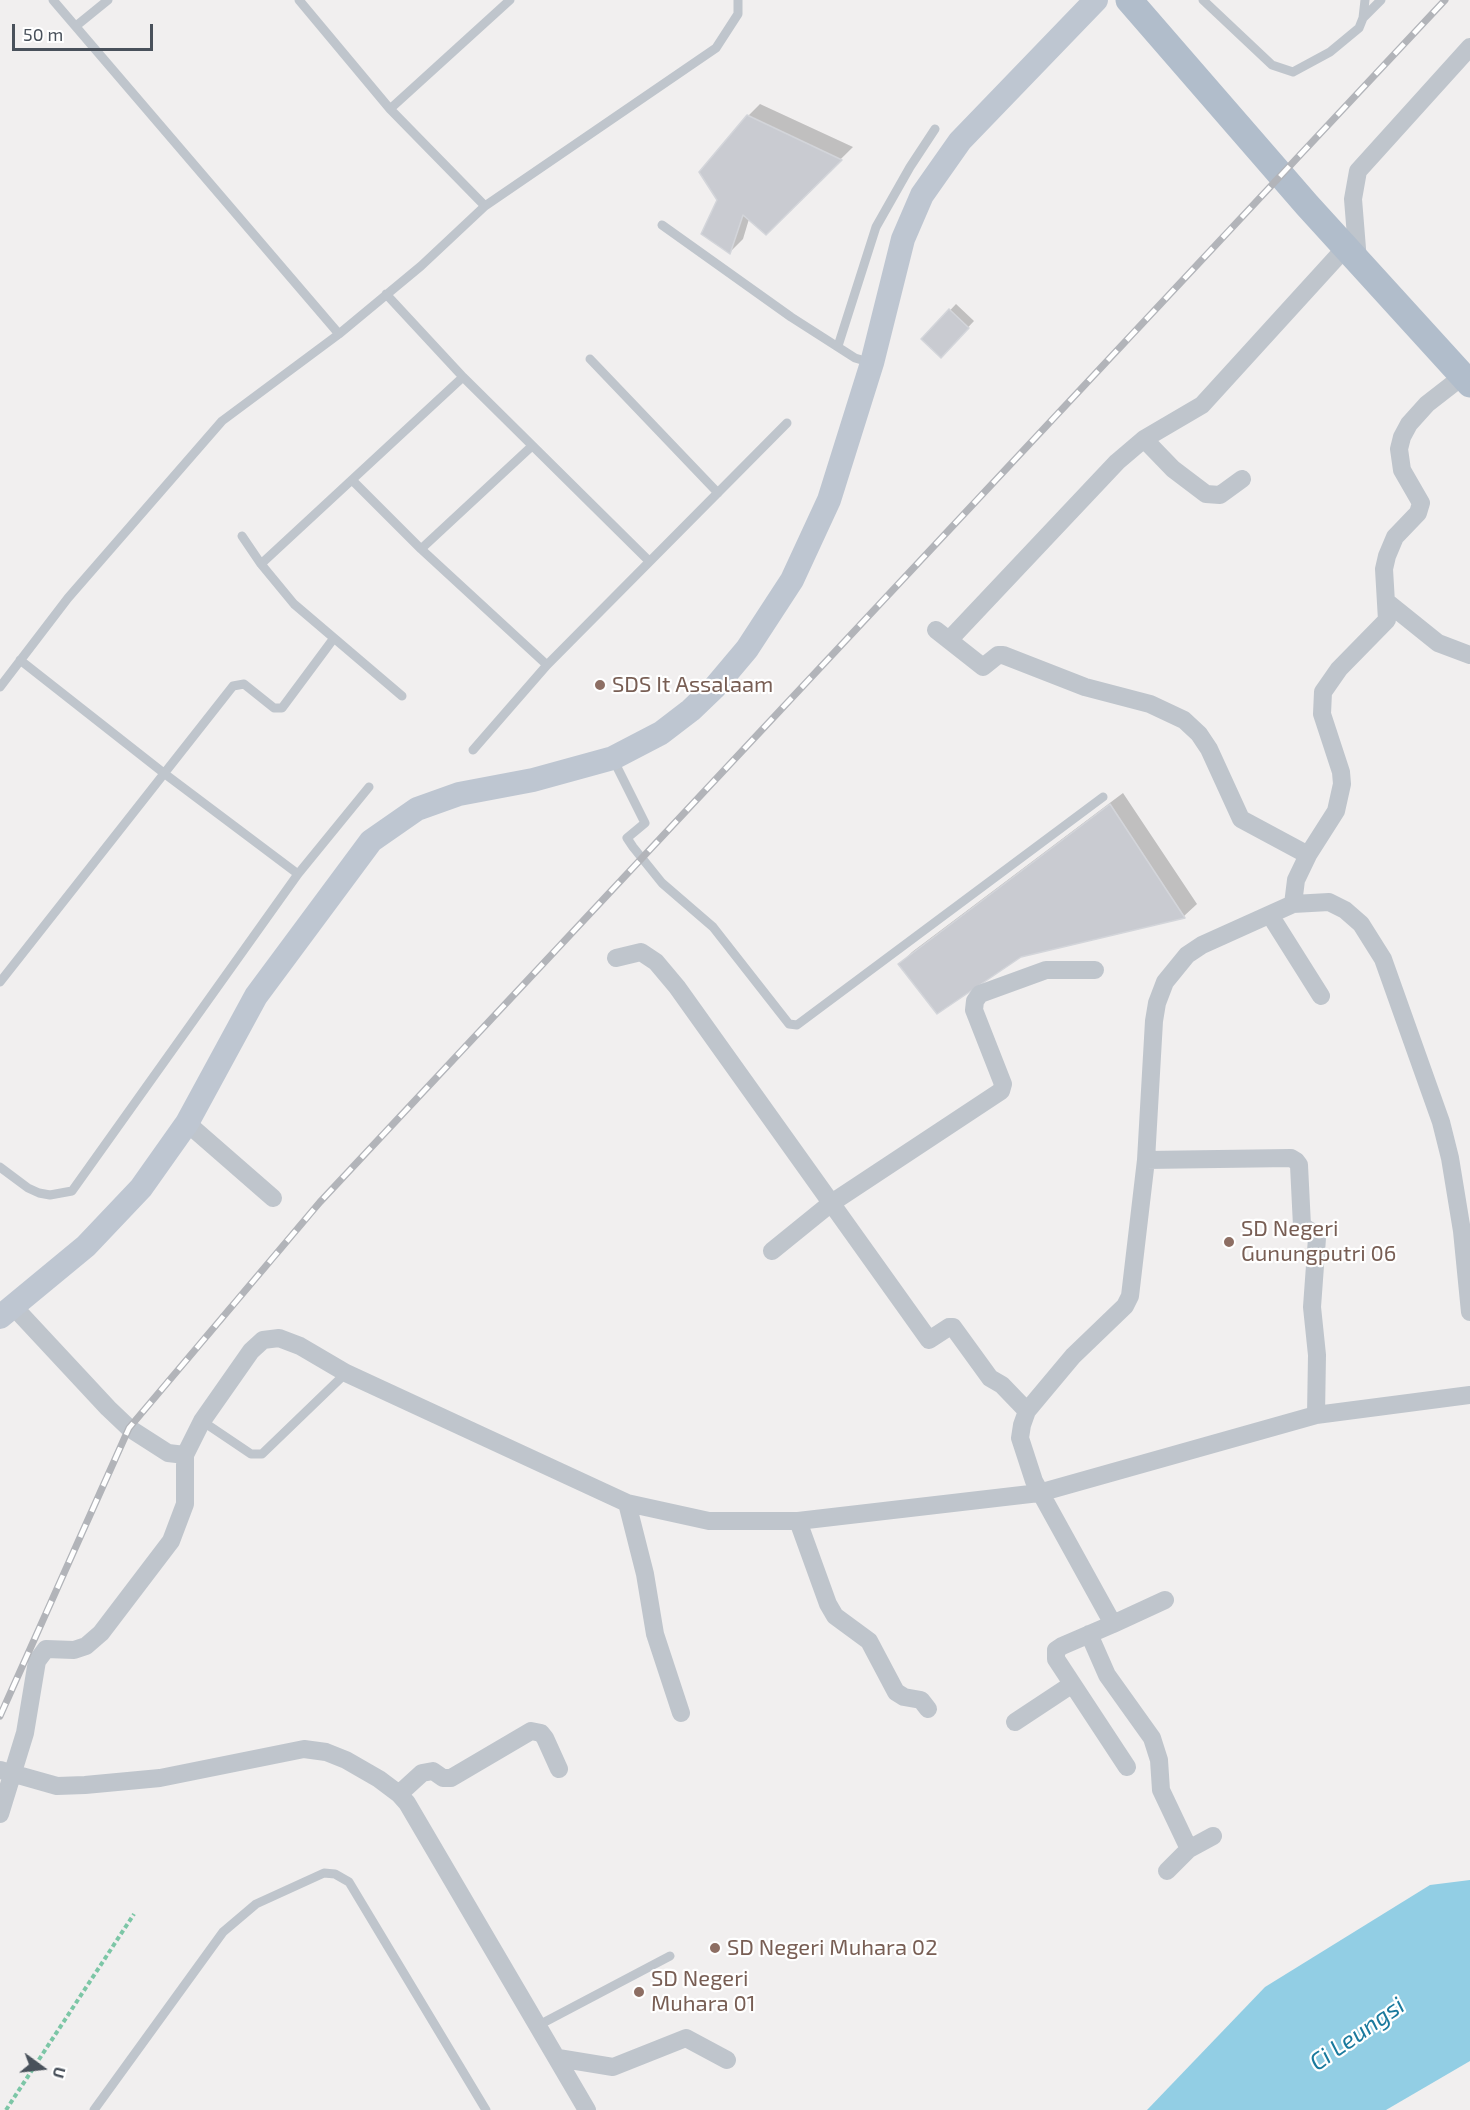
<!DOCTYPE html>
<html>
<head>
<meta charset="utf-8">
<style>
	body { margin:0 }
	#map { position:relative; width:1470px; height:2110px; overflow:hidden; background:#f1efef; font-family:"Exo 2",sans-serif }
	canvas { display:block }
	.north { position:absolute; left:12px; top:2038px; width:60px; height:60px; -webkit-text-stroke:4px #fff; paint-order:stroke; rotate:105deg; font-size:16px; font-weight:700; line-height:24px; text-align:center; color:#49515b }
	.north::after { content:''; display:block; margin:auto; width:21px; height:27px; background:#49515b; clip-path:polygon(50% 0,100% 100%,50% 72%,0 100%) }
	.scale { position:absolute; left:12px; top:24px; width:141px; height:27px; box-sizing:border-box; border:3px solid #49515b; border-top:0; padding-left:8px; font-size:18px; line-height:21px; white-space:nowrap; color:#49515b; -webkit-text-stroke:4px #fff; paint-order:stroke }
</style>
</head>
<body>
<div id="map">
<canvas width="1470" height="2110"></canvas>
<div class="north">U</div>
<div class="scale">50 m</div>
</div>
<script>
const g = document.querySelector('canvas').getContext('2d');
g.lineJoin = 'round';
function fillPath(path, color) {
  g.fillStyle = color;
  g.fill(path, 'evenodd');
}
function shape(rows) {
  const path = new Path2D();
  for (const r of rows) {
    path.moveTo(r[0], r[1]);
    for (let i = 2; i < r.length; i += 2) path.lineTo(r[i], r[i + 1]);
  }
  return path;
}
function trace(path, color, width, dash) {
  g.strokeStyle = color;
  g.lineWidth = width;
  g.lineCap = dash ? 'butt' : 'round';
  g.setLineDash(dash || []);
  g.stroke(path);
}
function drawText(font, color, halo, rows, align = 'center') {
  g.font = font + ' "Exo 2",sans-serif';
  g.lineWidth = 4.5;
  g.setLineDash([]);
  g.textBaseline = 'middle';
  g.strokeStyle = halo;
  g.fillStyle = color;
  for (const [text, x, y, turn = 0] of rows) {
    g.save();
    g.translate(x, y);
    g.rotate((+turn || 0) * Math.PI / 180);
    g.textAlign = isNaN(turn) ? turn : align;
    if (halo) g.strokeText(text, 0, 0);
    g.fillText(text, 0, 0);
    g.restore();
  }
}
fillPath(shape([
	[1470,1880,1470,2061,1386,2110,1147,2110,1265,1987,1430,1885]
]), '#92cee4');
fillPath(shape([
	[760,104,853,147,766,233,749,219,743,239,730,252,719,199,748,116],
	[956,304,974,321,941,356,923,339],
	[1123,793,1197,904,1184,916,1020,956,900,964,912,952]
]), '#0003');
const building = shape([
	[747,115,842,160,766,235,743,215,730,254,701,234,717,200,699,172,747,115],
	[949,309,969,328,941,358,921,339,949,309],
	[1110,804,1185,918,1021,957,937,1014,898,964,1110,804]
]);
fillPath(building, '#c9cbd1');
trace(building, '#d3d5da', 1.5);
trace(shape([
	[6,2110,134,1914]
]), '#7cc6a6', 4, [4.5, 3]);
trace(shape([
	[53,0,339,334],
	[299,0,390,109,485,206],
	[1203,0,1272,65,1293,72,1330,52,1359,28,1363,18,1365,0],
	[1363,18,1381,0],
	[76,26,108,0],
	[390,109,510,0],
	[662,225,791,317,855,358,872,363],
	[386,294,463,377],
	[838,346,876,227,910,167,935,129],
	[590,359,718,493],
	[352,480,421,549,547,665,787,423],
	[242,536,261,564,294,604,402,696],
	[421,549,532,446],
	[261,564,463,377,649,561],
	[20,660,165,774,298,874],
	[0,687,68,598,222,421,339,334,421,266,485,206,716,48,738,14,738,0],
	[473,750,547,665],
	[613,759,645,823,627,838,633,847,662,883,713,927,789,1024,797,1025,1103,797],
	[0,982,233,686,244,684,274,708,282,708,334,638],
	[0,1167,28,1188,39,1193,50,1195,72,1191,298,874,369,787],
	[202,1421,251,1454,262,1454,346,1373],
	[539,2025,670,1956],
	[94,2110,223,1932,256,1904,324,1873,335,1874,349,1882,486,2110]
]), '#bfc5cc', 9);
trace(shape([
	[1358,261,1353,199,1358,171,1470,47],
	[1144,439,1173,469,1206,494,1220,495,1242,479],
	[1387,602,1438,643,1470,655],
	[936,630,983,667,998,655,1003,655,1085,687,1150,704,1184,720,1199,734,1209,749,1241,819,1308,855],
	[950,639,1117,462,1144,439,1202,405,1346,247],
	[1293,904,1329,902,1345,910,1361,924,1383,959,1441,1122,1450,1158,1462,1231,1470,1312],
	[1270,915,1321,996],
	[616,958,641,952,656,962,677,987,929,1340,949,1327,953,1327,990,1378,1002,1385,1027,1411],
	[187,1123,273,1198],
	[1146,1160,1291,1158,1296,1161,1299,1165,1302,1226,1315,1234,1317,1238,1312,1307,1317,1355,1316,1415],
	[772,1251,830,1204,1001,1091,1003,1084,974,1010,975,1001,980,994,1046,970,1095,970],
	[13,1306,108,1408,129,1428,168,1453,185,1455,202,1421,251,1351,263,1340,279,1338,300,1346,346,1373,627,1503,709,1521,798,1521,1039,1493,1316,1415,1470,1395],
	[627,1503,645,1574,655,1634,681,1713],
	[798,1521,828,1604,835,1616,869,1641,896,1692,904,1697,921,1700,928,1709],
	[1113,1624,1165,1600],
	[1089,1634,1107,1675,1152,1738,1159,1760,1161,1790,1189,1849],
	[1015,1722,1071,1685],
	[1127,1767,1056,1659,1056,1650,1062,1646,1113,1624,1034,1481,1020,1438,1022,1425,1027,1411,1037,1399,1073,1356,1125,1306,1130,1296,1146,1160,1154,1021,1157,1003,1165,982,1187,955,1202,945,1293,904,1296,880,1308,855,1336,811,1342,784,1341,772,1322,714,1323,692,1339,669,1387,620,1384,569,1387,556,1395,537,1418,513,1421,503,1402,470,1399,449,1402,437,1409,424,1427,404,1463,376],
	[0,1770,57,1786,85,1785,160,1778,304,1749,326,1752,346,1760,379,1779,399,1794,407,1803,587,2110],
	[399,1794,422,1773,433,1771,443,1778,451,1778,531,1731,541,1733,545,1738,559,1769],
	[0,1814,25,1733,37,1661,46,1649,74,1650,86,1646,101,1633,171,1541,185,1504,185,1455],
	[1167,1871,1189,1849,1213,1836],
	[558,2058,613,2067,686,2038,727,2060]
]), '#bfc5cc', 18);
trace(shape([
	[0,1317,86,1246,141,1188,187,1123,256,996,371,841,417,809,459,794,533,780,613,758,661,733,691,710,715,687,747,649,792,580,829,500,872,363,903,239,922,195,960,141,1096,0]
]), '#bec6d1', 24);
trace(shape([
	[1129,0,1307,205,1470,384]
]), '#b1bdcb', 27);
const rail = shape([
	[0,1716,129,1428,320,1202,1445,0]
]);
trace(rail, '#b2b4b9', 7);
trace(rail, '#fff', 4.5, [14]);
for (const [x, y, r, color] of [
	[600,685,6,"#8d6e63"],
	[1229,1242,6,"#8d6e63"],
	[715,1948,6,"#8d6e63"],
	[639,1992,6,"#8d6e63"]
]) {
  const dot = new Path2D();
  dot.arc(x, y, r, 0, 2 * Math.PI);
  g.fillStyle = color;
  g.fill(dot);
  trace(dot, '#fff', 2);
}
drawText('22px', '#785e54', '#fff', [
	["SDS It Assalaam",612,685],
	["SD Negeri",1241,1229],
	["Gunungputri 06",1241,1254],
	["SD Negeri Muhara 02",727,1948],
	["SD Negeri",651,1979],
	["Muhara 01",651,2004]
], 'left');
drawText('italic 24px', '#19799d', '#fff', [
	["Ci Leungsi",1357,2034,-35]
]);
</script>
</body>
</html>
